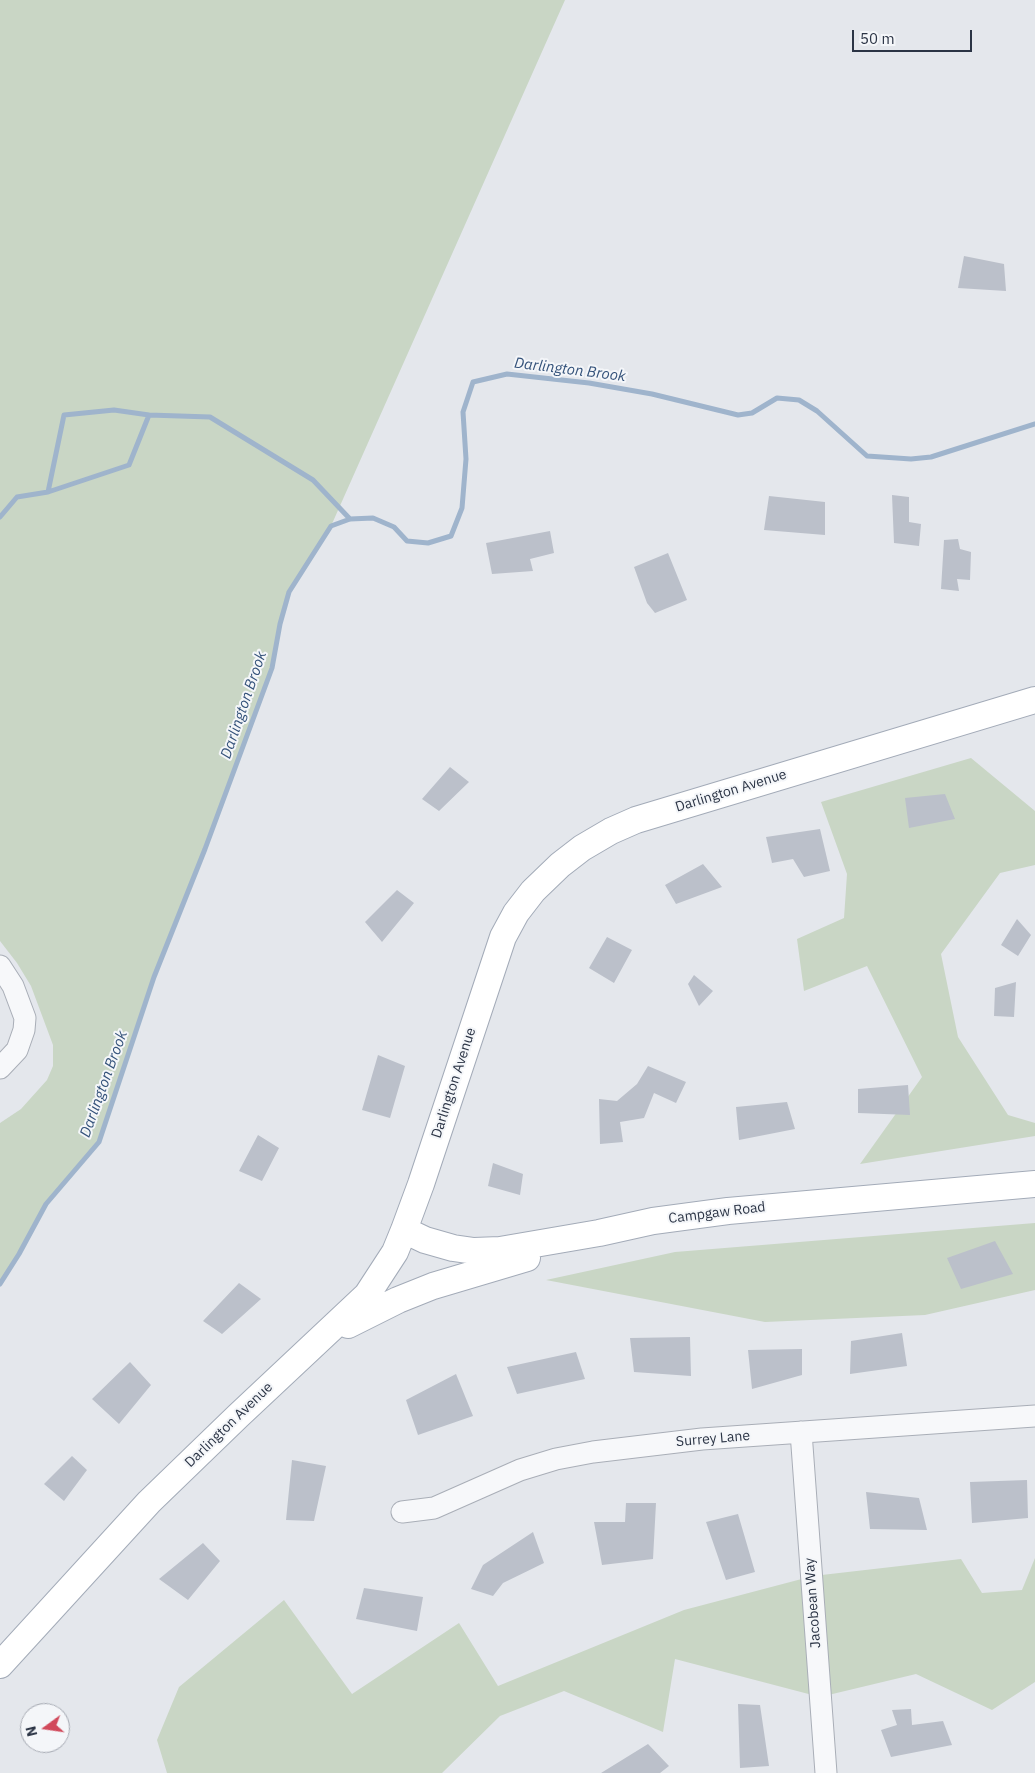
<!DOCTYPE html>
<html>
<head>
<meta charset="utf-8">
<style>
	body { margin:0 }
	#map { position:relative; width:1035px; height:1773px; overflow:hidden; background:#e4e7ec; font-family:"IBM Plex Sans",sans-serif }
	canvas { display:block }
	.north { position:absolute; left:20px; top:1703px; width:50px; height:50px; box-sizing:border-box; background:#f4f6f9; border:1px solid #a4a8b1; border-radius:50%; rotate:256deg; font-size:14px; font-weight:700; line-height:20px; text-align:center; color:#2b3445 }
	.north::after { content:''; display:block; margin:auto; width:18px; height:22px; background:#d1495b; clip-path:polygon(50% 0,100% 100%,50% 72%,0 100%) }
	.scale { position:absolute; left:852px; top:30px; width:120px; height:22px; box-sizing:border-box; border:2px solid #2b3445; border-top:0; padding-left:6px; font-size:15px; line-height:18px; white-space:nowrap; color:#2b3445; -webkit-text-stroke:4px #f4f6f9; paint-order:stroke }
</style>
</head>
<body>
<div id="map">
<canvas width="1035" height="1773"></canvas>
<div class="north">N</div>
<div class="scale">50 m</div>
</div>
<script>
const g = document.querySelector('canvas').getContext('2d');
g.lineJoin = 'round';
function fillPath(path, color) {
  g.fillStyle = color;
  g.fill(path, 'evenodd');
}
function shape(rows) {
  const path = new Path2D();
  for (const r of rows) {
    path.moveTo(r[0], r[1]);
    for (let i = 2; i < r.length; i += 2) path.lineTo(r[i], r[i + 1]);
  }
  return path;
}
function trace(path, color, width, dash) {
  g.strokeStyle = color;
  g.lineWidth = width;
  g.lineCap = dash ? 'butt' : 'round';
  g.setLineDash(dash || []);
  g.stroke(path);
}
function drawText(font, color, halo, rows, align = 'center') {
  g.font = font + ' "IBM Plex Sans",sans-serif';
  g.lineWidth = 4;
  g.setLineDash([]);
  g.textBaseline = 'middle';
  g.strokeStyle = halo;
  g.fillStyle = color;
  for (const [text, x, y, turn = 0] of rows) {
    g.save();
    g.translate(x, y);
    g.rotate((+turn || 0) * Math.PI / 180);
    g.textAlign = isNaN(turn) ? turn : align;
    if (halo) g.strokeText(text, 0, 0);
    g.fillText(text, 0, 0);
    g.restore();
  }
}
fillPath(shape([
	[0,0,565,0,331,526,289,592,280,624,272,668,205,849,154,977,99,1142,46,1204,19,1254,0,1284,0,1123,21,1109,47,1080,53,1066,53,1045,31,986,17,963,0,941],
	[971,758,1035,811,1035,865,1000,873,941,954,958,1037,1008,1115,1035,1123,1035,1136,860,1164,922,1077,867,966,804,991,797,939,844,918,847,874,821,802],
	[1035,1223,1035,1290,925,1315,765,1322,546,1280,675,1252],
	[1035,1558,1035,1682,992,1710,916,1674,820,1697,675,1659,663,1732,564,1691,500,1716,442,1773,167,1773,157,1740,179,1687,284,1600,352,1694,459,1623,498,1686,684,1610,813,1576,961,1559,982,1593,1022,1590]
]), '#c9d6c5');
trace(shape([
	[48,492,64,415,114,410,149,415],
	[0,517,17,497,48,492,129,465,149,415,210,417,313,480,350,519],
	[0,1284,19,1254,46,1204,99,1142,154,977,205,849,272,668,280,624,289,592,331,526,350,519,373,518,394,527,407,541,428,543,451,536,462,508,466,459,463,412,473,382,507,374,589,383,652,394,738,415,752,413,777,398,799,400,817,411,867,456,911,459,931,457,1035,424]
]), '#9fb4cc', 5);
fillPath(shape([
	[964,256,1004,264,1006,291,958,288],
	[892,495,909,497,909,522,921,524,919,546,894,543],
	[769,496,825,502,825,535,764,530],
	[550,531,554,553,530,559,533,571,492,574,486,543],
	[958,539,960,549,971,552,970,580,957,579,959,591,941,589,944,540],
	[668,553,687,600,655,613,647,603,634,567],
	[450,767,469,782,439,811,422,799],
	[945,794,955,819,909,828,905,798],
	[820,829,830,871,804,877,793,859,772,863,766,837],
	[703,864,722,887,676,904,665,885],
	[397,890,414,903,382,942,365,922],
	[1017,919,1031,935,1018,956,1001,945],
	[607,937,632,950,614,983,589,968],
	[694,975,713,991,699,1006,688,984],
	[1016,982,1014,1017,994,1016,995,988],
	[378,1055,405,1066,390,1118,362,1110],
	[648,1066,686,1082,676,1103,654,1093,644,1118,620,1122,623,1142,600,1144,599,1099,617,1101,637,1084],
	[908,1085,910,1115,858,1113,858,1089],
	[787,1102,795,1129,739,1140,736,1107],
	[258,1135,279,1148,262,1181,239,1171],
	[493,1163,523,1174,520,1195,488,1186],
	[995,1241,1013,1274,961,1289,947,1258],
	[239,1283,261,1299,222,1334,203,1321],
	[902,1333,907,1366,850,1374,851,1341],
	[690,1337,691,1376,634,1372,630,1338],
	[802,1349,802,1375,752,1389,748,1350],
	[576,1352,585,1379,517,1394,507,1367],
	[130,1362,151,1385,119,1424,92,1399],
	[456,1374,473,1416,418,1435,406,1400],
	[72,1456,87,1470,64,1501,44,1484],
	[292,1460,326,1466,314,1521,286,1520],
	[1027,1480,1028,1518,972,1523,970,1482],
	[866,1492,919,1498,927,1530,870,1529],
	[626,1503,656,1503,653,1559,602,1565,594,1522,625,1522],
	[738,1514,755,1572,726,1580,706,1522],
	[533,1532,544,1563,503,1583,493,1596,471,1589,483,1565],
	[203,1543,220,1561,188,1600,159,1579],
	[364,1588,423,1597,417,1631,356,1619],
	[738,1704,760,1705,769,1766,740,1768],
	[911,1709,912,1725,943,1721,952,1745,891,1757,881,1730,897,1725,892,1710],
	[648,1744,669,1766,660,1773,601,1773]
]), '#bbc0ca');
const minor = shape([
	[0,966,13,986,25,1018,24,1030,17,1050,0,1068],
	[801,1432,826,1773],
	[402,1512,434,1508,520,1470,556,1459,593,1452,702,1439,1035,1416]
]);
const major = shape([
	[404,1230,425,1240,453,1248,474,1251,500,1250,599,1233,653,1221,728,1211,1035,1184],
	[348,1325,398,1300,433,1286,527,1258],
	[0,1665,149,1502,238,1416,367,1295,395,1252,404,1230,421,1184,503,937,516,913,533,891,560,865,582,848,611,831,636,820,1035,700]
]);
trace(minor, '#a9aeb7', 23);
trace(major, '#a3abb8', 28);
trace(minor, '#f7f8fa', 21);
trace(major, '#fff', 26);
drawText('14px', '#2b3445', '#f4f6f9', [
	["Darlington Avenue",731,791,-17],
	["Darlington Avenue",454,1083,-72],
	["Campgaw Road",717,1213,-7],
	["Darlington Avenue",229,1425,-44],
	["Surrey Lane",713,1439,-5],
	["Jacobean Way",813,1603,-94]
]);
drawText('italic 15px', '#34527a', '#f4f6f9', [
	["Darlington Brook",570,370,7],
	["Darlington Brook",244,705,-71],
	["Darlington Brook",104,1084,-70]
]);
</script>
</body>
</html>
